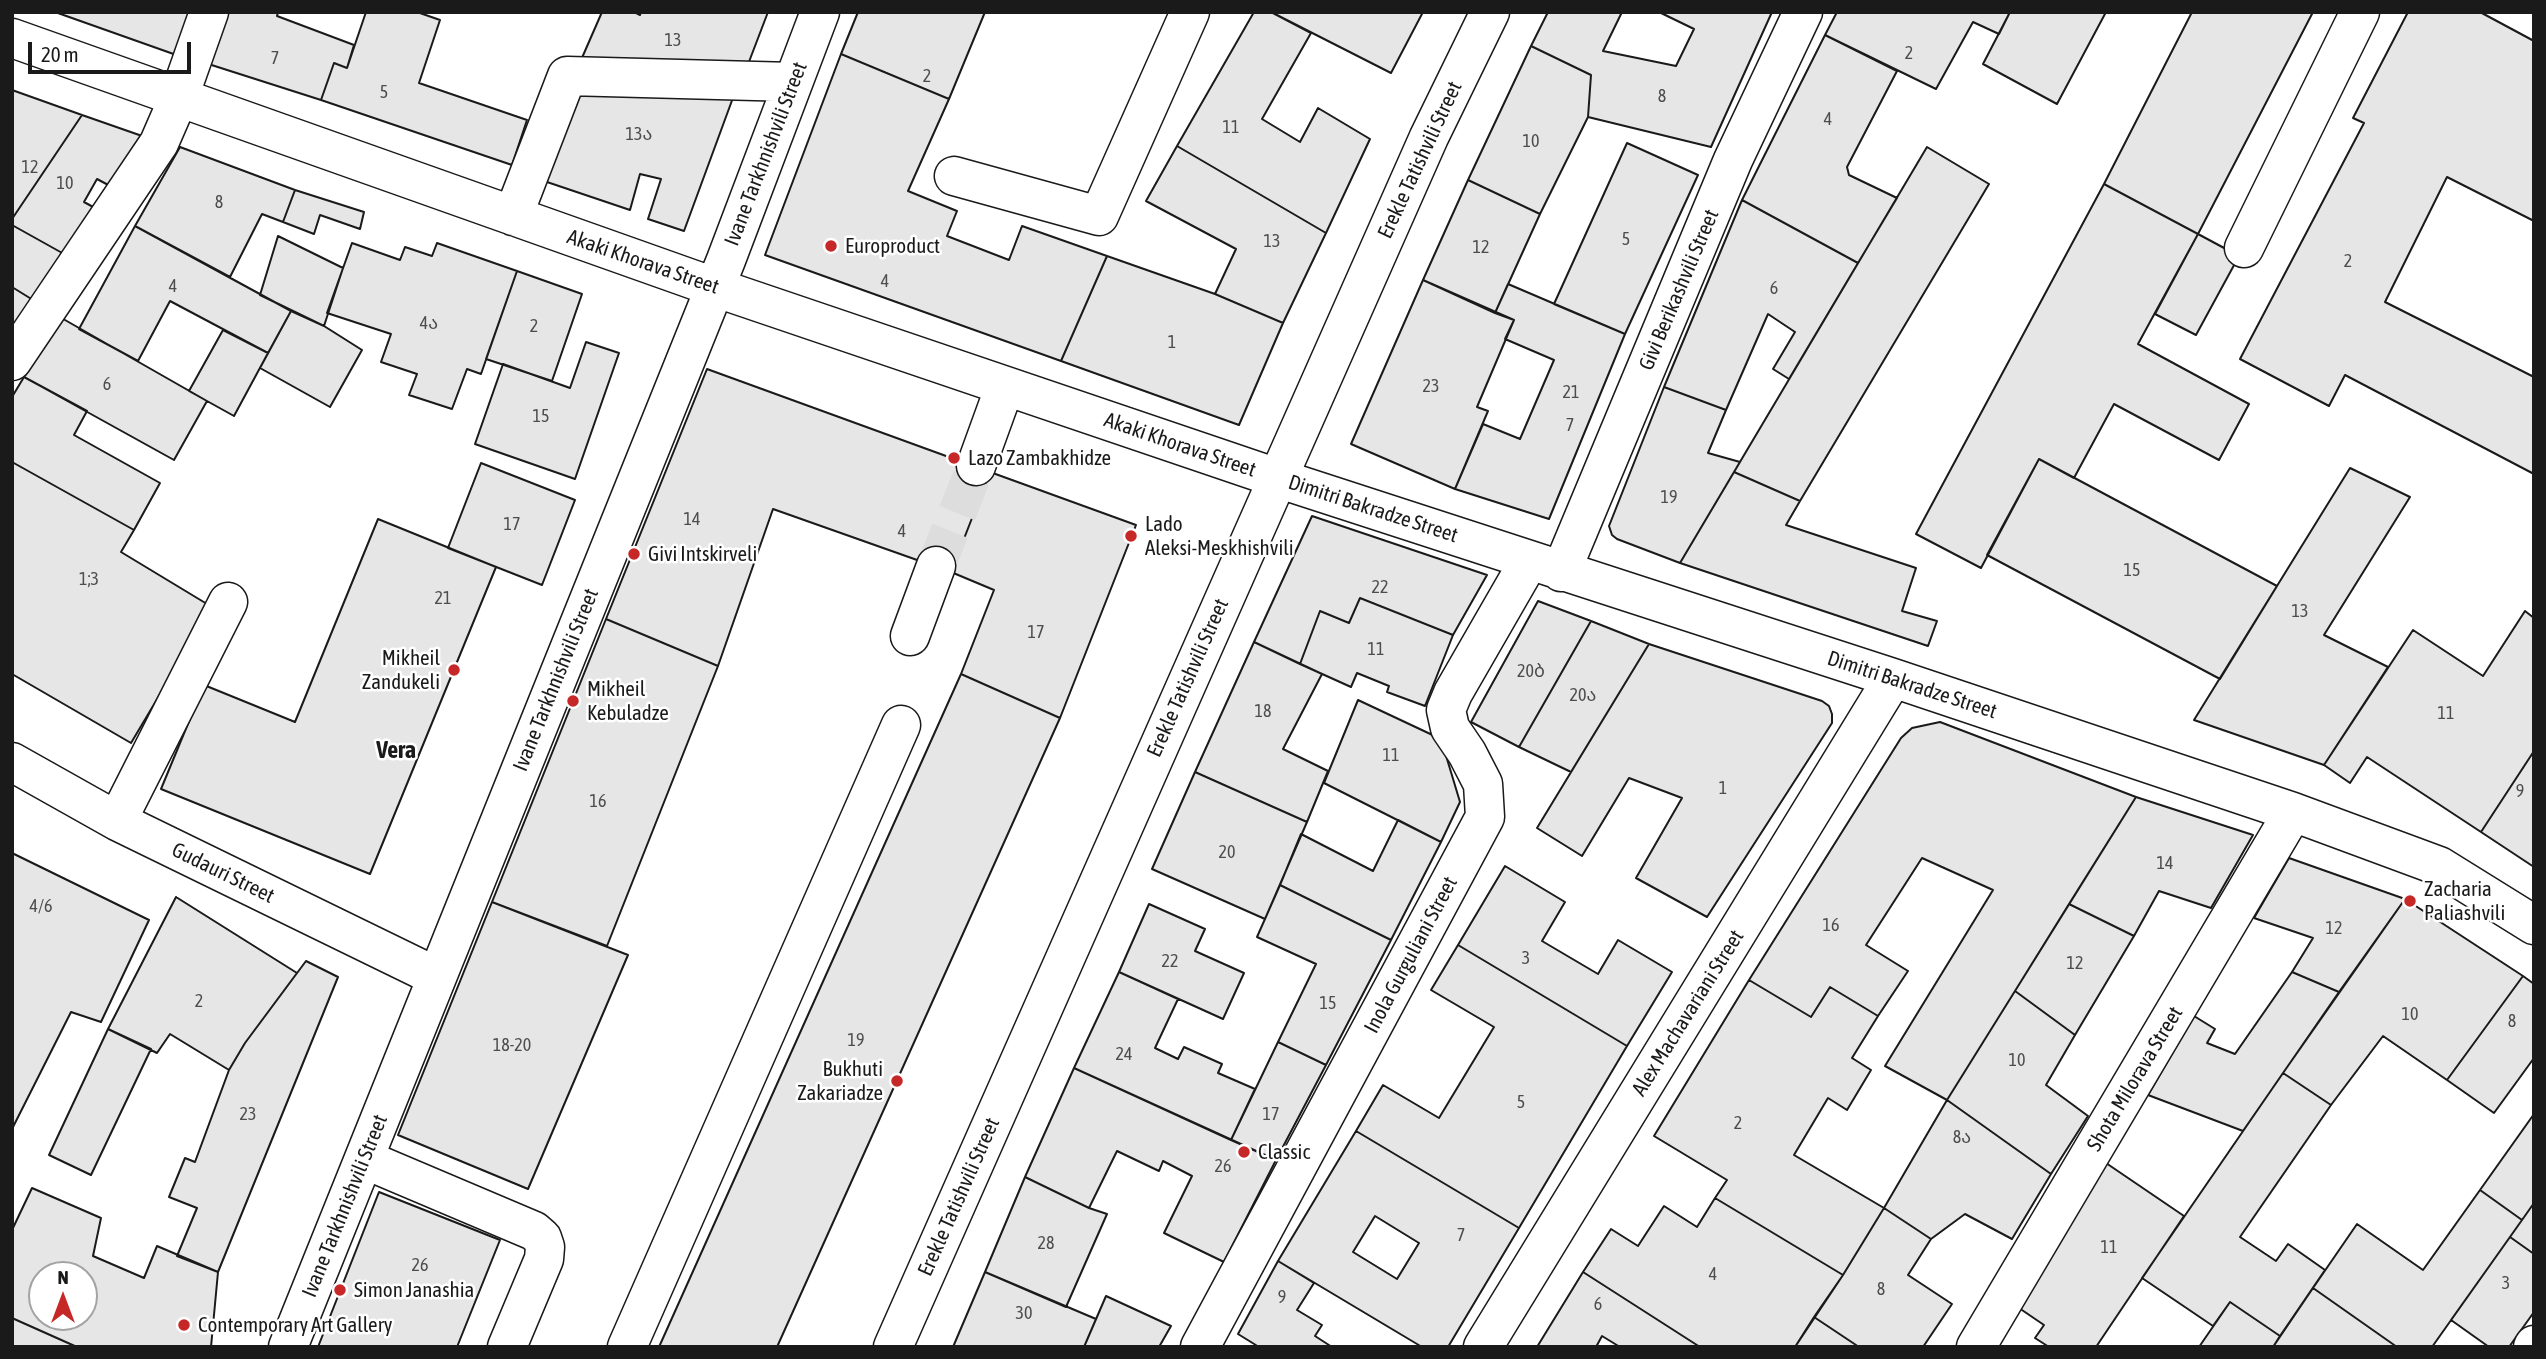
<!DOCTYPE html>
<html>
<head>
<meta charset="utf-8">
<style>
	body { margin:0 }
	#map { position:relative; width:2546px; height:1359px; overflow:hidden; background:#fff; font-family:"Asap Condensed",sans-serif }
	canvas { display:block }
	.frame { position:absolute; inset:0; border:14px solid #1a1a1a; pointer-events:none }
	.north { position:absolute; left:28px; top:1261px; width:70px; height:70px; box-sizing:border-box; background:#fff; border:2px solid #a3a3a3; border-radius:50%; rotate:0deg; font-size:19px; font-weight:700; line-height:28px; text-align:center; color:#1a1a1a }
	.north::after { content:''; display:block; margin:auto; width:24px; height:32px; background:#c62828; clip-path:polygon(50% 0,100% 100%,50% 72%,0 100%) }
	.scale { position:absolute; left:28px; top:42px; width:163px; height:32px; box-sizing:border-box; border:4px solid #1a1a1a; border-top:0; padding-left:9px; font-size:21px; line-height:24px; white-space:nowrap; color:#1a1a1a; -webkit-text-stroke:5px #fff; paint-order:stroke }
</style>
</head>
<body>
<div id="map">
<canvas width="2546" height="1359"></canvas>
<div class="frame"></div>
<div class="north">N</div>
<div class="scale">20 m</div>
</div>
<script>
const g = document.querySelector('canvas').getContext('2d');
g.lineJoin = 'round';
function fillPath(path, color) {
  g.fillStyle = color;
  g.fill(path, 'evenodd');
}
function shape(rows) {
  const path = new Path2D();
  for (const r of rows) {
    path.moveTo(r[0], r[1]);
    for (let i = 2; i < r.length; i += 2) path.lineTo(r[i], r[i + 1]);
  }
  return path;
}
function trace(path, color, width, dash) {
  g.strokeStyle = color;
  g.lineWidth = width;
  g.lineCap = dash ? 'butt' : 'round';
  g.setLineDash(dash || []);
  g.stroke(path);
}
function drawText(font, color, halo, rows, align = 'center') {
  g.font = font + ' "Asap Condensed","Noto Sans Georgian",sans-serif';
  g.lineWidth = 5;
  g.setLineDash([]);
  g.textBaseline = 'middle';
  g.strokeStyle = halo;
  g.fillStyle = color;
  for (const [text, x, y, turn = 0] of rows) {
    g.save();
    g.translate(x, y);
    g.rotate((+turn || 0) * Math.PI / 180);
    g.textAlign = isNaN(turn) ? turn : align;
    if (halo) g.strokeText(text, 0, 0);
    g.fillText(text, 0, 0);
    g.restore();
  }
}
const building = shape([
	[55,12,195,12,182,57,55,12],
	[219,12,278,12,277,16,354,45,347,68,334,63,321,100,199,61,219,12],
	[366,12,417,12,440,20,419,83,527,120,512,165,321,100,334,63,347,68,366,12],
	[602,12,634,12,640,15,641,12,768,12,747,67,578,67,602,12],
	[858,12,985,12,949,99,841,54,858,12],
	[1254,12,1271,12,1311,33,1262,119,1300,142,1318,108,1370,139,1326,233,1177,146,1254,12],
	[1271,12,1423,12,1391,73,1271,12],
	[1548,12,1622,12,1603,51,1676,66,1694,29,1659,12,1772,12,1711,147,1588,117,1591,75,1531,46,1548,12],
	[1837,12,2010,12,1999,34,1973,22,1936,89,1825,35,1837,12],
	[2010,12,2106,12,2057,104,1983,64,2010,12],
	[2192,12,2313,12,2198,234,2104,184,2192,12],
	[2408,12,2480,12,2534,41,2534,221,2447,177,2385,302,2534,377,2534,474,2345,375,2329,406,2240,359,2364,123,2353,118,2408,12],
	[1825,35,1897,71,1847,167,1849,175,1897,198,1858,263,1742,200,1825,35],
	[1531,46,1591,75,1588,117,1540,214,1468,180,1531,46],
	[841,54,949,99,908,191,957,211,947,236,1009,260,1022,226,1107,256,1061,361,765,255,841,54],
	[572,88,734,95,684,231,648,219,661,179,640,174,630,210,544,181,572,88],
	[12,90,82,115,12,219,12,90],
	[82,115,145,137,112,187,97,179,84,202,95,208,64,254,12,225,12,219,82,115],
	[1627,143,1698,175,1625,334,1554,304,1627,143],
	[1177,146,1326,233,1283,323,1215,294,1236,249,1146,201,1177,146],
	[180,147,295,190,283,222,262,214,230,277,135,226,180,147],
	[1927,147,1989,184,1800,501,1734,472,1927,147],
	[1468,180,1540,214,1495,313,1423,280,1468,180],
	[2104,184,2198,234,2138,344,2249,404,2219,460,2114,404,2074,478,2039,459,1981,568,1916,534,2104,184],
	[295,190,364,212,360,229,320,215,314,234,283,222,295,190],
	[1742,200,1858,263,1789,379,1773,369,1795,332,1768,314,1726,410,1664,387,1742,200],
	[12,225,64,254,33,300,12,287,12,225],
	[135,226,291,311,268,353,170,301,138,361,79,329,135,226],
	[2198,234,2239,256,2196,335,2155,314,2198,234],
	[278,236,343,268,324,326,260,295,278,236],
	[352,243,400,260,405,247,432,256,437,243,517,271,481,374,467,369,452,409,409,395,417,374,381,362,391,334,327,313,352,243],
	[1107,256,1215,294,1283,323,1239,425,1061,361,1107,256],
	[517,271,582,294,552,381,486,359,517,271],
	[1423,280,1514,320,1477,407,1488,411,1455,489,1351,444,1423,280],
	[1508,284,1625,334,1549,519,1455,489,1483,424,1520,439,1554,360,1505,339,1514,320,1495,313,1508,284],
	[12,287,33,300,12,331,12,287],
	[291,311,324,326,362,350,330,407,260,368,291,311],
	[58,316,207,401,174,460,24,377,58,316],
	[223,330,268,353,234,416,189,391,223,330],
	[586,342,619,353,575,479,475,444,503,364,570,388,586,342],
	[707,369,990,472,951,572,773,509,718,666,606,619,707,369],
	[24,377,87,411,74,435,160,483,134,530,12,462,12,397,24,377],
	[1664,387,1726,410,1708,453,1740,462,1680,563,1617,539,1612,535,1609,526,1664,387],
	[2039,459,2277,586,2220,679,1987,555,2039,459],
	[12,462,134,530,121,552,212,607,131,743,12,674,12,462],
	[481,463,575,500,542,585,448,548,481,463],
	[2350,468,2410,497,2324,635,2388,667,2324,765,2194,720,2350,468],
	[990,472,1136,525,1060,718,961,674,994,590,951,572,990,472],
	[1734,472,1800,501,1786,525,1916,568,1902,611,1937,621,1928,646,1680,563,1734,472],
	[1312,516,1487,575,1453,635,1360,598,1349,623,1320,611,1300,664,1254,642,1312,516],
	[378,519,496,567,370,874,161,789,204,685,295,722,378,519],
	[1360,598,1453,635,1425,706,1387,692,1389,686,1357,673,1351,687,1300,664,1320,611,1349,623,1360,598],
	[1538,601,1591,621,1519,747,1471,722,1538,601],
	[2525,611,2534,618,2534,751,2481,832,2367,757,2350,783,2324,765,2413,630,2483,676,2525,611],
	[606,619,718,666,607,946,492,902,606,619],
	[1591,621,1649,644,1571,772,1519,747,1591,621],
	[1254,642,1322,674,1283,749,1328,771,1307,822,1195,772,1254,642],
	[1649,644,1822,701,1829,706,1832,714,1832,723,1707,917,1636,878,1682,798,1629,778,1582,856,1537,828,1649,644],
	[961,674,1060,718,777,1347,659,1347,961,674],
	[1358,700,1441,739,1460,802,1441,842,1324,783,1358,700],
	[1940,722,2136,797,1947,1100,1885,1066,1993,890,1922,858,1866,945,1908,971,1878,1016,1830,987,1811,1017,1749,980,1901,738,1912,728,1940,722],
	[2534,751,2534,867,2481,832,2534,751],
	[1195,772,1307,822,1265,919,1152,869,1195,772],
	[2136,797,2253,835,2211,908,2159,891,2134,936,2069,904,2136,797],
	[1398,820,1441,842,1391,940,1280,885,1301,834,1373,871,1398,820],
	[12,853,149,920,101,1022,71,1012,12,1129,12,853],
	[2289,858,2405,899,2339,992,2292,972,2313,938,2254,918,2289,858],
	[1505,866,1565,902,1542,941,1598,974,1618,940,1672,972,1627,1046,1458,945,1505,866],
	[1280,885,1391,940,1326,1065,1278,1042,1316,964,1257,937,1280,885],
	[176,897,297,973,245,1043,229,1070,170,1034,157,1053,108,1029,176,897],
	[2405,899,2523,976,2447,1080,2383,1036,2331,1105,2283,1073,2405,899],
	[492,902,628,955,528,1189,398,1135,492,902],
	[1149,904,1205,929,1195,951,1244,973,1223,1019,1119,972,1149,904],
	[2069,904,2134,936,2075,1035,2015,991,2069,904],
	[1458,945,1627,1046,1519,1228,1356,1131,1383,1085,1439,1118,1494,1027,1431,990,1458,945],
	[306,961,338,977,218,1272,177,1256,197,1208,169,1197,185,1158,195,1162,229,1070,245,1043,306,961],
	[1119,972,1178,999,1155,1048,1178,1059,1184,1047,1222,1064,1218,1073,1255,1089,1231,1140,1074,1068,1119,972],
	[2292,972,2339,992,2243,1131,2148,1095,2194,1016,2215,1029,2207,1043,2235,1054,2292,972],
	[2523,976,2534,984,2534,1058,2494,1113,2447,1080,2523,976],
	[1749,980,1811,1017,1830,987,1878,1016,1852,1058,1871,1070,1847,1110,1828,1098,1794,1155,1884,1208,1843,1275,1715,1198,1727,1180,1654,1136,1749,980],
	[2015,991,2075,1035,2046,1085,2088,1116,2051,1174,1947,1100,2015,991],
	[108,1029,151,1049,91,1175,49,1155,108,1029],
	[1278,1042,1326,1065,1276,1160,1231,1140,1278,1042],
	[1074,1068,1276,1160,1224,1262,1164,1233,1192,1176,1163,1161,1159,1171,1117,1151,1089,1208,1025,1177,1074,1068],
	[2283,1073,2331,1105,2240,1237,2276,1261,2288,1244,2325,1270,2280,1336,2230,1302,2213,1326,2142,1278,2283,1073],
	[1947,1100,2051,1174,2012,1239,1965,1214,1931,1239,1884,1208,1947,1100],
	[2534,1114,2534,1203,2522,1220,2480,1190,2534,1114],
	[1356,1131,1519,1228,1448,1347,1422,1347,1278,1261,1356,1131],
	[1375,1216,1419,1243,1397,1279,1353,1252,1375,1216],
	[2106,1163,2184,1216,2096,1347,2049,1347,2035,1338,2044,1325,2019,1308,2106,1163],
	[1025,1177,1089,1208,1107,1214,1066,1307,985,1272,1025,1177],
	[32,1188,101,1218,93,1256,144,1278,157,1246,218,1272,211,1347,77,1347,12,1318,12,1230,32,1188],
	[42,1275,84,1275,84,1317,42,1317,42,1275],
	[2480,1190,2522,1220,2432,1347,2397,1347,2313,1288,2357,1224,2423,1270,2480,1190],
	[379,1192,500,1240,457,1347,318,1347,379,1192],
	[1715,1198,1843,1275,1795,1347,1700,1347,1583,1272,1611,1229,1638,1246,1664,1206,1697,1227,1715,1198],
	[2534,1203,2534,1254,2510,1237,2534,1203],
	[1884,1208,1931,1239,1908,1275,1952,1304,1923,1347,1859,1347,1814,1317,1843,1275,1884,1208],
	[2510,1237,2534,1254,2534,1312,2509,1347,2489,1347,2451,1320,2510,1237],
	[1278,1261,1314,1283,1297,1310,1322,1325,1315,1336,1332,1347,1259,1347,1238,1334,1278,1261],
	[985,1272,1096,1319,1084,1347,953,1347,985,1272],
	[1583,1272,1700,1347,1620,1347,1602,1336,1596,1347,1537,1347,1583,1272],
	[2313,1288,2397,1347,2273,1347,2313,1288],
	[1106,1296,1171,1326,1159,1347,1084,1347,1106,1296],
	[2230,1302,2280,1336,2273,1347,2199,1347,2230,1302],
	[1814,1317,1859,1347,1795,1347,1814,1317],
	[12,1318,77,1347,12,1347,12,1318]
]);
fillPath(building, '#e6e6e6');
trace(building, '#1a1a1a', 2);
trace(shape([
	[936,566,976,466]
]), '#ddd', 38, [38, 19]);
const minor = shape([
	[12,38,714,287,1277,478,1893,678,2293,812,2439,866,2534,925],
	[954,176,1099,216,1190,12],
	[513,216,567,76,793,82],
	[2244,248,2360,12],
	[12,361,159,143,179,97,209,12],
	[976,466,1005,386],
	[1561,572,1733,160,1803,12],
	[910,636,936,566],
	[12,762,117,821,437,977],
	[117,821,228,602],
	[364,1159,534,1231,542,1238,545,1247,544,1259,507,1347],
	[288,1347,726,260,820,12],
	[627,1347,901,725],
	[893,1347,1429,137,1490,12],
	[1200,1347,1485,817,1483,784,1467,753,1450,728,1446,710,1453,693,1529,561],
	[1483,1347,1893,678],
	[1976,1347,2293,812],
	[2533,1347,2534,1345]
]);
trace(minor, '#1a1a1a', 41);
trace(minor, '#fff', 38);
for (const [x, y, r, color] of [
	[831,246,7,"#c62828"],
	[954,458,7,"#c62828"],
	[1131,536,7,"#c62828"],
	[634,554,7,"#c62828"],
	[454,670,7,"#c62828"],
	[573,701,7,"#c62828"],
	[2410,901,7,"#c62828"],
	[897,1081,7,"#c62828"],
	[1244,1152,7,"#c62828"],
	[340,1290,7,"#c62828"],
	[184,1325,7,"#c62828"]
]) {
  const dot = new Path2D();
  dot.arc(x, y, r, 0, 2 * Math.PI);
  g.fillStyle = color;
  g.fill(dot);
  trace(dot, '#fff', 2.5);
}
drawText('18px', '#4d4d4d', null, [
	["13",673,40],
	["2",1909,53],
	["7",275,58],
	["2",927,76],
	["5",384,92],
	["8",1662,96],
	["4",1828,119],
	["11",1231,127],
	["13ა",639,134],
	["10",1531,141],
	["12",30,167],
	["10",65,183],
	["8",219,202],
	["5",1626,239],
	["13",1272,241],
	["12",1481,247],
	["2",2348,261],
	["4",885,281],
	["4",173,286],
	["6",1774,288],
	["4ა",429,323],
	["2",534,326],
	["1",1172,342],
	["6",107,384],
	["23",1431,386],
	["21",1571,392],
	["15",541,416],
	["7",1570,425],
	["19",1669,497],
	["14",692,519],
	["17",512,524],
	["4",902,531],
	["15",2132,570],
	["1;3",89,579],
	["22",1380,587],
	["21",443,598],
	["13",2300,611],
	["17",1036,632],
	["11",1376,649],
	["20ბ",1531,671],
	["20ა",1583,695],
	["18",1263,711],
	["11",2446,713],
	["11",1391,755],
	["1",1723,788],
	["9",2520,791],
	["16",598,801],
	["20",1227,852],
	["14",2165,863],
	["4/6",41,906],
	["16",1831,925],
	["12",2334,928],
	["3",1526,958],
	["22",1170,961],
	["12",2075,963],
	["2",199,1001],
	["15",1328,1003],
	["10",2410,1014],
	["8",2512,1021],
	["19",856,1040],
	["18-20",512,1045],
	["24",1124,1054],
	["10",2017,1060],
	["5",1521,1102],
	["23",248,1114],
	["17",1271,1114],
	["2",1738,1123],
	["8ა",1962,1137],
	["26",1223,1166],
	["7",1461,1235],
	["28",1046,1243],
	["11",2109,1247],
	["26",420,1265],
	["4",1713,1274],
	["3",2506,1283],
	["8",1881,1289],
	["9",1282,1297],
	["6",1598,1304],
	["30",1024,1313]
]);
drawText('21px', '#1a1a1a', '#fff', [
	["Ivane Tarkhnishvili Street",766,154,-69],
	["Erekle Tatishvili Street",1420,160,-65],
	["Akaki Khorava Street",643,262,19],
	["Givi Berikashvili Street",1679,290,-67],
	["Akaki Khorava Street",1180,445,19],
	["Dimitri Bakradze Street",1373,509,18],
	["Erekle Tatishvili Street",1188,678,-66],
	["Ivane Tarkhnishvili Street",556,680,-68],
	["Dimitri Bakradze Street",1912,685,18],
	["Gudauri Street",223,873,26],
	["Inola Gurguliani Street",1411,955,-62],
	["Alex Machavariani Street",1688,1013,-58],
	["Shota Milorava Street",2135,1079,-59],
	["Erekle Tatishvili Street",959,1197,-66],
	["Ivane Tarkhnishvili Street",345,1206,-68]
]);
drawText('21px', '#1a1a1a', '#fff', [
	["Europroduct",845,246],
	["Lazo Zambakhidze",968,458],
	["Lado",1145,524],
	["Aleksi-Meskhishvili",1145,548],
	["Givi Intskirveli",648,554],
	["Mikheil",440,658,"right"],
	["Zandukeli",440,682,"right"],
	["Mikheil",587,689],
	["Kebuladze",587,713],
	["Zacharia",2424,889],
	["Paliashvili",2424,913],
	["Bukhuti",883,1069,"right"],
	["Zakariadze",883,1093,"right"],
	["Classic",1258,1152],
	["Simon Janashia",354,1290],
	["Contemporary Art Gallery",198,1325]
], 'left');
drawText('bold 24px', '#1a1a1a', '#fff', [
	["Vera",396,750]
]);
</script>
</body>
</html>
